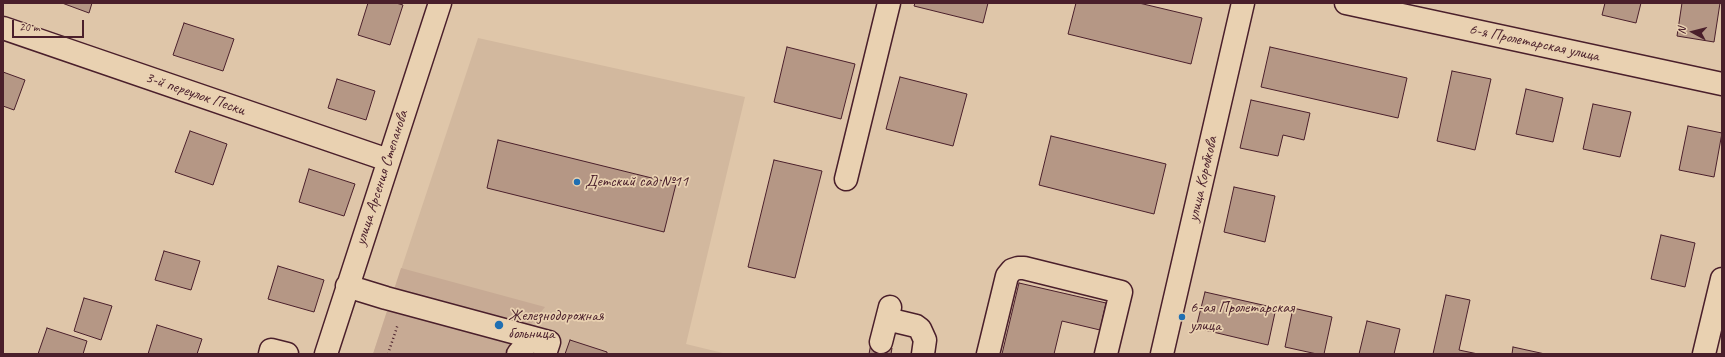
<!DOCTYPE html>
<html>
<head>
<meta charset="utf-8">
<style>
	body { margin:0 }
	#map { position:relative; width:1725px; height:357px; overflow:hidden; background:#dfc6a9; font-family:Caveat,sans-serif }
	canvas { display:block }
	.frame { position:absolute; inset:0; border:4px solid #4a1f2b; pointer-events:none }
	.north { position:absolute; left:1673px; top:12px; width:40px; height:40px; -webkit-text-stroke:3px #e9d1b1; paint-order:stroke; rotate:277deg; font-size:11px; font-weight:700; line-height:16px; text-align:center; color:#4a1f2b }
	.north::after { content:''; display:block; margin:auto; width:14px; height:18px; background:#4a1f2b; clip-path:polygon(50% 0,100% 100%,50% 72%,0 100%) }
	.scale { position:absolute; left:12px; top:20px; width:72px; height:18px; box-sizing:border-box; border:2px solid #4a1f2b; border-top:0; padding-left:5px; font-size:12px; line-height:14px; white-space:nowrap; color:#4a1f2b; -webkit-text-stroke:3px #e9d1b1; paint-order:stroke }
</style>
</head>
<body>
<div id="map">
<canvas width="1725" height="357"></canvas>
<div class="frame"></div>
<div class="north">N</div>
<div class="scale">20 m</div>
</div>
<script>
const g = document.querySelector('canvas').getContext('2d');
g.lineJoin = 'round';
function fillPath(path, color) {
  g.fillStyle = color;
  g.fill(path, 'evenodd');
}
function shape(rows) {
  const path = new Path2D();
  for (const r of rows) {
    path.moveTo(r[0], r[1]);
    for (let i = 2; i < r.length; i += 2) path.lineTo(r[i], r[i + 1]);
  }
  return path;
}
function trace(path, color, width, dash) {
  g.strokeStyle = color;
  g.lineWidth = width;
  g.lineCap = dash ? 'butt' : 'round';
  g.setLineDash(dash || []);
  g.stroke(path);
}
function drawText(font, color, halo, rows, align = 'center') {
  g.font = font + ' Caveat,sans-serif';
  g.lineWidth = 3.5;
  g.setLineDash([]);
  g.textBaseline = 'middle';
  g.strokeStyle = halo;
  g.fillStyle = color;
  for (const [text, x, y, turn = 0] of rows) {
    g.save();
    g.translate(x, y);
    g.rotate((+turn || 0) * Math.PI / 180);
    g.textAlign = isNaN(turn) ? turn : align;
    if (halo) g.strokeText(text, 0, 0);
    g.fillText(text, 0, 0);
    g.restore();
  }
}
fillPath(shape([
	[478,38,745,97,686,344,727,354,373,354]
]), '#d2b89e');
fillPath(shape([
	[401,268,545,307,506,354,373,354]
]), '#c7aa94');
const building = shape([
	[62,3,92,3,89,13,62,3],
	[368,3,396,3,403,5,390,45,358,35,368,3],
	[915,3,988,3,983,23,914,6,915,3],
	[1076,3,1139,3,1202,18,1191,64,1068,34,1076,3],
	[1605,3,1641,3,1636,23,1602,15,1605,3],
	[1682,3,1720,3,1714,42,1677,36,1682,3],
	[184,23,234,39,223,71,173,55,184,23],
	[787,47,855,64,841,119,774,102,787,47],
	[1270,47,1407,78,1398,118,1261,87,1270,47],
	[1452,71,1491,79,1475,150,1437,141,1452,71],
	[3,72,25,80,14,110,3,106,3,72],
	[900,77,967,94,953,146,886,129,900,77],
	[337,79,375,91,366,120,328,108,337,79],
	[1526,89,1563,98,1553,142,1516,134,1526,89],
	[1251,100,1310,113,1304,140,1283,135,1278,156,1240,148,1251,100],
	[1593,104,1631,112,1620,157,1583,149,1593,104],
	[1688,126,1722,133,1714,177,1679,170,1688,126],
	[190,131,227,144,213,185,175,172,190,131],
	[1051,136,1166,164,1154,214,1039,185,1051,136],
	[498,140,676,184,664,232,487,188,498,140],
	[774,160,822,171,795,278,748,267,774,160],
	[309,169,355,184,344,216,299,202,309,169],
	[1234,187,1275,196,1265,242,1224,232,1234,187],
	[1661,235,1695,243,1685,287,1651,279,1661,235],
	[164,251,200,261,191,290,155,280,164,251],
	[278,266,324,280,314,312,268,299,278,266],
	[1019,283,1106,303,1100,330,1062,321,1054,354,1002,354,1019,283],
	[1205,292,1276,308,1268,345,1196,328,1205,292],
	[1446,295,1470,300,1459,350,1478,354,1433,354,1446,295],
	[84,298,112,306,101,340,74,331,84,298],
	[1293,308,1332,317,1324,354,1317,354,1285,347,1293,308],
	[1367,321,1400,329,1394,354,1359,354,1367,321],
	[157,325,202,339,197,354,148,354,157,325],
	[47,328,87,341,83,354,38,354,47,328],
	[570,340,607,352,607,354,565,354,570,340],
	[871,343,892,348,891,354,869,354,871,343],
	[1513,347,1545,354,1512,354,1513,347]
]);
fillPath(building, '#b59785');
trace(building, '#4a1f2b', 1);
const minor = shape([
	[1346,3,1722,84],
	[3,28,388,160],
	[846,179,889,3],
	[347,286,386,298,549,342,545,354],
	[887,319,916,326,920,329,925,340,923,354],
	[881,342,890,307],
	[270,354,271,350,287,354],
	[326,354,440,3],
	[518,354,532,338],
	[988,354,1007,276,1012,270,1018,268,1024,268,1121,292,1106,354],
	[1162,354,1243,3],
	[1704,354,1722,279]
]);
trace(minor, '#4a1f2b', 25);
trace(shape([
	[388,354,398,324]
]), '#4a1f2b', 2.5, [1, 3]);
trace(minor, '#e9d1b1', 22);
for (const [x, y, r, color] of [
	[577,182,4,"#1f6fb2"],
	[1182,317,4,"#1f6fb2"],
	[499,325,5,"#1f6fb2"]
]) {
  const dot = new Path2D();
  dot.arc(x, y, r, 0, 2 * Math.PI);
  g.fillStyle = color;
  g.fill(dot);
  trace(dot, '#e9d1b1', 1.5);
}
drawText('16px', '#4a1f2b', '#e9d1b1', [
	["6-я Пролетарская улица",1534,43,12],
	["3-й переулок Пески",195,94,19],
	["улица Арсения Степанова",382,178,-72],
	["улица Коробкова",1203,179,-77]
]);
drawText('16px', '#4a1f2b', '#e9d1b1', [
	["Детский сад №11",585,182],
	["6-ая Пролетарская",1190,308],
	["улица",1190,326],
	["Железнодорожная",508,316],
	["больница",508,334]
], 'left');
</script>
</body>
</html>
